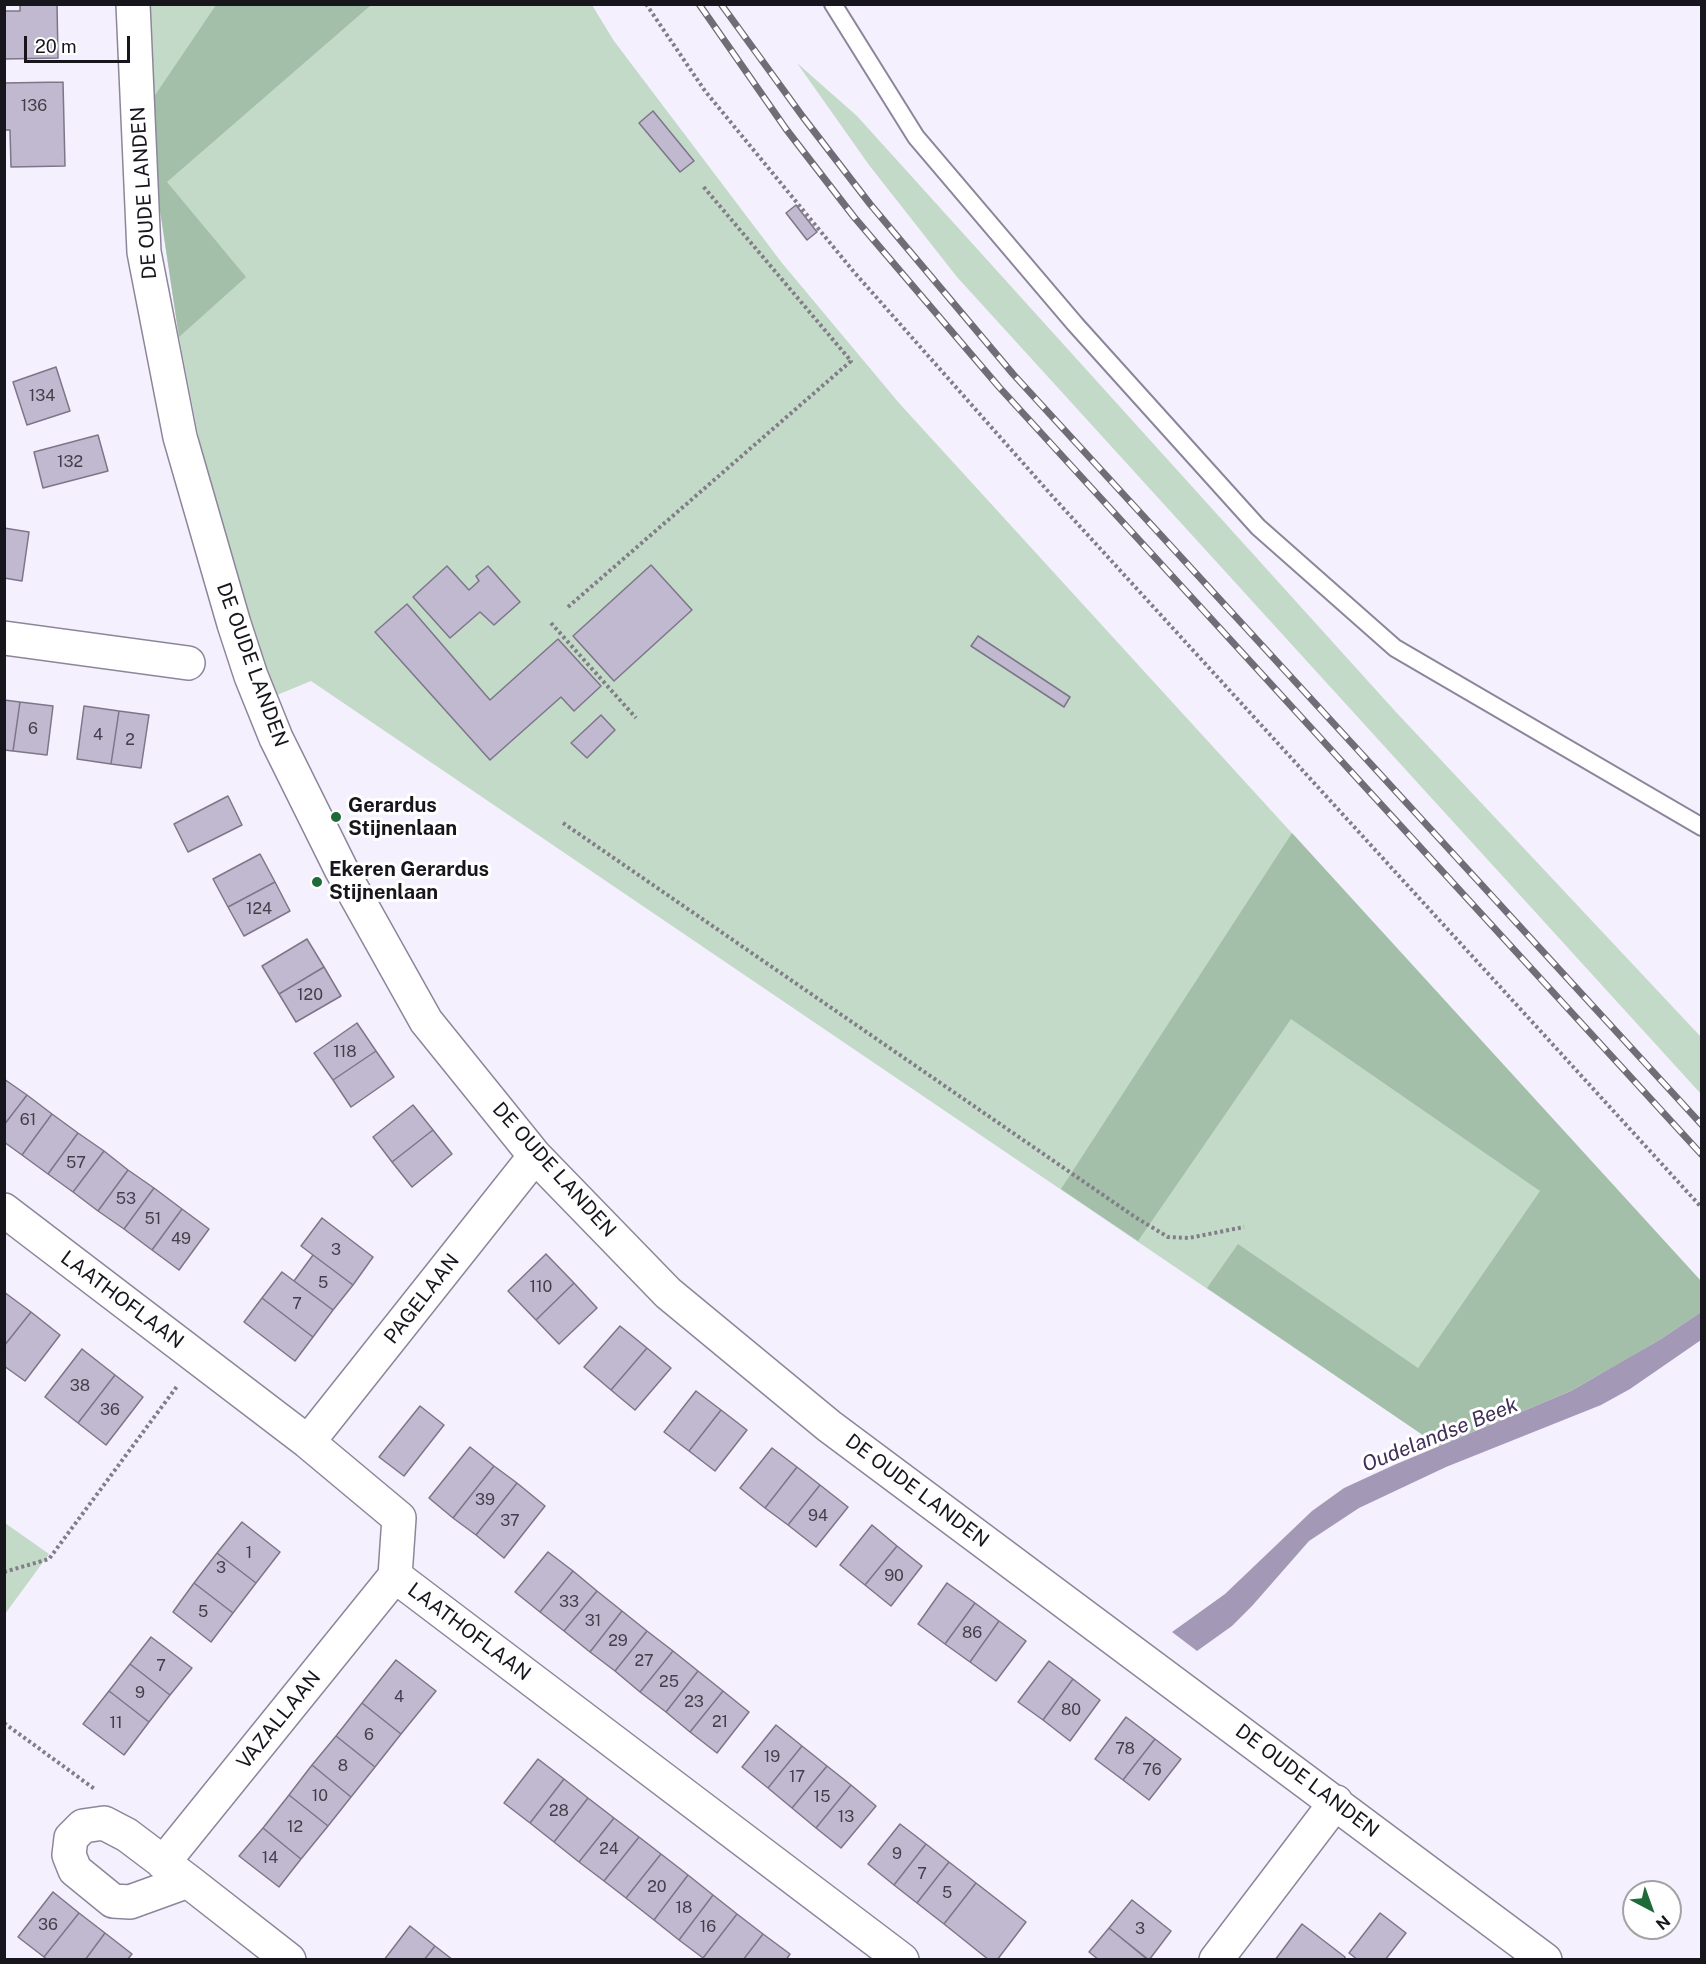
<!DOCTYPE html>
<html>
<head>
<meta charset="utf-8">
<style>
	body { margin:0 }
	#map { position:relative; width:1706px; height:1964px; overflow:hidden; background:#f4f0fd; font-family:"Public Sans",sans-serif }
	canvas { display:block }
	.frame { position:absolute; inset:0; border:6px solid #18161d; pointer-events:none }
	.north { position:absolute; left:1622px; top:1880px; width:60px; height:60px; box-sizing:border-box; background:#fff; border:2px solid #a3a2a5; border-radius:50%; rotate:139deg; font-size:16px; font-weight:700; line-height:24px; text-align:center; color:#18161d }
	.north::after { content:''; display:block; margin:auto; width:21px; height:27px; background:#1e6a38; clip-path:polygon(50% 0,100% 100%,50% 72%,0 100%) }
	.scale { position:absolute; left:24px; top:36px; width:106px; height:27px; box-sizing:border-box; border:3px solid #18161d; border-top:0; padding-left:8px; font-size:18px; line-height:21px; white-space:nowrap; color:#18161d; -webkit-text-stroke:4px #fff; paint-order:stroke }
</style>
</head>
<body>
<div id="map">
<canvas width="1706" height="1964"></canvas>
<div class="frame"></div>
<div class="north">N</div>
<div class="scale">20 m</div>
</div>
<script>
const g = document.querySelector('canvas').getContext('2d');
g.lineJoin = 'round';
function fillPath(path, color) {
  g.fillStyle = color;
  g.fill(path, 'evenodd');
}
function shape(rows) {
  const path = new Path2D();
  for (const r of rows) {
    path.moveTo(r[0], r[1]);
    for (let i = 2; i < r.length; i += 2) path.lineTo(r[i], r[i + 1]);
  }
  return path;
}
function trace(path, color, width, dash) {
  g.strokeStyle = color;
  g.lineWidth = width;
  g.lineCap = dash ? 'butt' : 'round';
  g.setLineDash(dash || []);
  g.stroke(path);
}
function drawText(font, color, halo, rows, align = 'center') {
  g.font = font + ' "Public Sans",sans-serif';
  g.lineWidth = 6;
  g.setLineDash([]);
  g.textBaseline = 'middle';
  g.strokeStyle = halo;
  g.fillStyle = color;
  for (const [text, x, y, turn = 0] of rows) {
    g.save();
    g.translate(x, y);
    g.rotate((+turn || 0) * Math.PI / 180);
    g.textAlign = isNaN(turn) ? turn : align;
    if (halo) g.strokeText(text, 0, 0);
    g.fillText(text, 0, 0);
    g.restore();
  }
}
fillPath(shape([
	[149,5,592,5,614,41,782,263,899,403,1701,1281,1701,1312,1614,1368,1439,1446,311,681,277,695,267,671,205,470,179,337,145,110],
	[797,63,857,116,1395,711,1701,1037,1701,1094,957,277,869,165],
	[5,1523,49,1554,5,1614]
]), '#c4dac8');
fillPath(shape([
	[216,5,371,5,167,182,246,277,179,337,145,110],
	[1292,833,1701,1281,1701,1312,1661,1339,1571,1391,1439,1446,1207,1288,1238,1244,1418,1368,1540,1191,1291,1019,1138,1241,1061,1189]
]), '#a3bfa9');
fillPath(shape([
	[1701,1312,1701,1340,1630,1389,1601,1405,1446,1467,1359,1508,1309,1541,1252,1606,1232,1626,1197,1651,1172,1632,1225,1594,1312,1511,1344,1488,1394,1465,1571,1391,1661,1339]
]), '#a399b7');
const building = shape([
	[20,4,57,4,58,58,4,59,4,11,20,11,20,4],
	[63,82,65,166,11,167,10,130,4,130,4,83,63,82],
	[653,111,694,161,680,172,639,123,653,111],
	[796,205,817,232,807,240,786,213,796,205],
	[56,367,70,411,27,425,13,382,56,367],
	[98,435,108,471,43,488,34,452,98,435],
	[4,528,29,532,22,581,4,578,4,528],
	[651,565,692,610,614,681,573,636,651,565],
	[447,566,469,590,479,581,476,576,488,566,520,602,494,625,480,612,450,638,413,597,447,566],
	[407,604,490,700,558,639,601,686,574,711,561,697,490,760,375,632,407,604],
	[978,636,1070,697,1064,707,971,646,978,636],
	[4,700,20,702,13,751,4,750,4,700],
	[20,702,53,706,47,755,13,751,20,702],
	[84,706,119,711,111,764,77,759,84,706],
	[119,711,149,715,141,768,111,764,119,711],
	[601,715,615,730,587,758,571,743,601,715],
	[228,796,242,825,188,852,174,824,228,796],
	[260,854,275,882,228,907,213,879,260,854],
	[275,882,290,911,244,936,228,907,275,882],
	[307,939,324,967,279,994,262,966,307,939],
	[324,967,341,996,296,1022,279,994,324,967],
	[357,1023,376,1051,333,1080,314,1053,357,1023],
	[376,1051,394,1077,351,1107,333,1080,376,1051],
	[4,1079,27,1095,4,1125,4,1079],
	[27,1095,52,1114,22,1155,4,1142,4,1125,27,1095],
	[413,1105,433,1130,392,1162,373,1137,413,1105],
	[52,1114,78,1133,48,1174,22,1155,52,1114],
	[433,1130,452,1154,412,1187,392,1162,433,1130],
	[78,1133,104,1151,73,1192,48,1174,78,1133],
	[104,1151,128,1170,98,1211,73,1192,104,1151],
	[128,1170,154,1188,124,1229,98,1211,128,1170],
	[154,1188,182,1209,152,1250,124,1229,154,1188],
	[182,1209,209,1229,179,1270,152,1250,182,1209],
	[322,1218,373,1257,353,1285,301,1246,322,1218],
	[546,1254,574,1283,536,1320,508,1291,546,1254],
	[313,1255,353,1285,333,1310,294,1281,313,1255],
	[282,1272,333,1310,313,1337,262,1298,282,1272],
	[574,1283,597,1308,559,1344,536,1320,574,1283],
	[4,1292,31,1312,4,1346,4,1292],
	[262,1298,313,1337,295,1361,244,1322,262,1298],
	[31,1312,60,1335,25,1381,4,1366,4,1346,31,1312],
	[620,1326,647,1348,611,1390,584,1367,620,1326],
	[647,1348,671,1368,635,1410,611,1390,647,1348],
	[82,1349,115,1375,78,1423,45,1397,82,1349],
	[115,1375,143,1397,106,1445,78,1423,115,1375],
	[696,1391,721,1410,689,1451,664,1432,696,1391],
	[420,1406,444,1425,404,1476,379,1457,420,1406],
	[721,1410,747,1430,715,1471,689,1451,721,1410],
	[470,1447,494,1466,453,1518,429,1498,470,1447],
	[772,1448,797,1467,765,1508,740,1488,772,1448],
	[494,1466,517,1483,476,1535,453,1518,494,1466],
	[797,1467,820,1485,788,1525,765,1508,797,1467],
	[517,1483,545,1506,504,1558,476,1535,517,1483],
	[820,1485,848,1507,816,1547,788,1525,820,1485],
	[242,1522,280,1552,256,1583,217,1553,242,1522],
	[872,1525,897,1546,865,1585,840,1565,872,1525],
	[897,1546,922,1566,891,1606,865,1585,897,1546],
	[548,1552,573,1571,540,1612,515,1592,548,1552],
	[217,1553,256,1583,233,1613,194,1583,217,1553],
	[573,1571,597,1591,564,1631,540,1612,573,1571],
	[194,1583,233,1613,211,1642,173,1612,194,1583],
	[947,1583,975,1603,945,1644,918,1624,947,1583],
	[597,1591,622,1611,590,1652,564,1631,597,1591],
	[975,1603,999,1621,970,1662,945,1644,975,1603],
	[622,1611,647,1631,615,1671,590,1652,622,1611],
	[999,1621,1026,1641,996,1681,970,1662,999,1621],
	[647,1631,673,1651,640,1692,615,1671,647,1631],
	[151,1637,192,1668,170,1695,130,1664,151,1637],
	[673,1651,698,1671,666,1712,640,1692,673,1651],
	[396,1660,436,1691,401,1734,362,1703,396,1660],
	[1049,1661,1073,1679,1043,1720,1018,1702,1049,1661],
	[130,1664,170,1695,149,1722,109,1691,130,1664],
	[698,1671,723,1691,690,1732,666,1712,698,1671],
	[1073,1679,1100,1700,1070,1741,1043,1720,1073,1679],
	[109,1691,149,1722,124,1755,83,1724,109,1691],
	[723,1691,749,1712,717,1753,690,1732,723,1691],
	[362,1703,401,1734,375,1767,336,1736,362,1703],
	[1126,1717,1155,1739,1123,1780,1095,1759,1126,1717],
	[776,1725,802,1746,768,1788,742,1767,776,1725],
	[336,1736,375,1767,351,1797,312,1765,336,1736],
	[1155,1739,1181,1759,1149,1800,1123,1780,1155,1739],
	[802,1746,827,1766,792,1808,768,1788,802,1746],
	[538,1759,564,1779,530,1823,504,1803,538,1759],
	[312,1765,351,1797,328,1826,289,1795,312,1765],
	[827,1766,851,1785,816,1828,792,1808,827,1766],
	[564,1779,588,1798,554,1842,530,1823,564,1779],
	[851,1785,876,1806,841,1848,816,1828,851,1785],
	[289,1795,328,1826,301,1859,263,1828,289,1795],
	[588,1798,614,1818,579,1862,554,1842,588,1798],
	[614,1818,639,1837,604,1881,579,1862,614,1818],
	[900,1824,926,1844,894,1885,868,1864,900,1824],
	[263,1828,301,1859,279,1887,239,1856,263,1828],
	[639,1837,661,1854,626,1898,604,1881,639,1837],
	[926,1844,949,1862,917,1903,894,1885,926,1844],
	[661,1854,688,1875,654,1920,626,1898,661,1854],
	[949,1862,976,1883,944,1924,917,1903,949,1862],
	[688,1875,713,1895,679,1940,654,1920,688,1875],
	[976,1883,1026,1922,997,1960,989,1960,944,1924,976,1883],
	[53,1892,79,1913,44,1957,18,1937,53,1892],
	[713,1895,737,1914,703,1958,679,1940,713,1895],
	[1132,1900,1171,1931,1149,1960,1109,1928,1132,1900],
	[79,1913,105,1933,85,1960,47,1960,44,1957,79,1913],
	[1380,1913,1406,1933,1385,1960,1358,1960,1349,1953,1380,1913],
	[737,1914,763,1934,743,1960,705,1960,703,1958,737,1914],
	[1302,1924,1345,1957,1344,1960,1275,1960,1302,1924],
	[410,1926,435,1946,424,1960,384,1960,410,1926],
	[1109,1928,1148,1960,1099,1960,1089,1952,1109,1928],
	[105,1933,132,1954,127,1960,85,1960,105,1933],
	[763,1934,790,1954,786,1960,743,1960,763,1934],
	[435,1946,453,1960,424,1960,435,1946]
]);
fillPath(building, '#c0b9cf');
trace(building, '#7d768a', 1.5);
const lane = shape([
	[833,4,916,137,1075,324,1258,527,1395,648,1702,827]
]);
const street = shape([
	[133,4,144,252,180,437,234,624,251,676,276,738,341,869,426,1021,535,1156,668,1293,829,1426,1545,1960],
	[4,638,188,663],
	[4,1210,308,1442,399,1518,395,1576,902,1960],
	[308,1442,535,1156],
	[163,1863,395,1576],
	[188,1881,130,1902,113,1901,75,1870,69,1855,71,1838,83,1826,104,1823,127,1835,188,1881,289,1960],
	[1216,1960,1336,1802]
]);
trace(lane, '#8d869b', 20);
trace(street, '#8d869b', 36);
trace(shape([
	[646,4,705,91,854,272,1054,498,1702,1208],
	[568,607,851,361,702,185],
	[551,623,636,718],
	[563,823,1135,1217,1168,1237,1189,1238,1244,1227],
	[4,1572,49,1559,178,1385],
	[4,1723,96,1790]
]), '#817e88', 4, [3, 3]);
trace(lane, '#fff', 16);
trace(street, '#fff', 33);
const rail = shape([
	[699,4,786,129,854,217,999,387,1702,1155],
	[721,4,803,117,870,204,1013,374,1702,1125]
]);
trace(rail, '#706d77', 7);
trace(rail, '#fff', 4.5, [14]);
for (const [x, y, r, color] of [
	[336,817,6,"#1e6a38"],
	[317,882,6,"#1e6a38"]
]) {
  const dot = new Path2D();
  dot.arc(x, y, r, 0, 2 * Math.PI);
  g.fillStyle = color;
  g.fill(dot);
  trace(dot, '#fff', 2);
}
drawText('16px', '#423f4a', null, [
	["136",34,106],
	["134",42,396],
	["132",70,462],
	["6",33,729],
	["4",98,735],
	["2",130,740],
	["124",259,909],
	["120",310,995],
	["118",345,1052],
	["61",28,1120],
	["57",76,1163],
	["53",126,1199],
	["51",153,1219],
	["49",181,1239],
	["3",336,1250],
	["5",323,1283],
	["110",541,1287],
	["7",297,1304],
	["38",80,1386],
	["36",110,1410],
	["39",485,1500],
	["94",818,1516],
	["37",510,1521],
	["1",249,1553],
	["3",221,1568],
	["90",894,1576],
	["33",569,1602],
	["5",203,1612],
	["31",593,1621],
	["86",972,1633],
	["29",618,1641],
	["27",644,1661],
	["7",161,1666],
	["25",669,1682],
	["9",140,1693],
	["4",399,1697],
	["23",694,1702],
	["80",1071,1710],
	["21",720,1722],
	["11",116,1723],
	["6",369,1735],
	["78",1125,1749],
	["19",772,1757],
	["8",343,1766],
	["76",1152,1770],
	["17",797,1777],
	["10",320,1796],
	["15",822,1797],
	["28",559,1811],
	["13",846,1817],
	["12",295,1827],
	["24",609,1849],
	["9",897,1854],
	["14",270,1858],
	["7",922,1874],
	["20",657,1887],
	["5",947,1893],
	["18",684,1908],
	["36",48,1925],
	["16",708,1927],
	["3",1140,1929]
]);
drawText('20px', '#18161d', '#fff', [
	["DE OUDE LANDEN",144,193,-94],
	["DE OUDE LANDEN",252,665,70],
	["DE OUDE LANDEN",554,1170,48],
	["PAGELAAN",422,1299,-52],
	["LAATHOFLAAN",122,1300,37],
	["DE OUDE LANDEN",917,1491,37],
	["LAATHOFLAAN",469,1632,37],
	["VAZALLAAN",279,1720,-51],
	["DE OUDE LANDEN",1307,1781,37]
]);
drawText('bold 20px', '#18161d', '#fff', [
	["Gerardus",348,806],
	["Stijnenlaan",348,829],
	["Ekeren Gerardus",329,870],
	["Stijnenlaan",329,893]
], 'left');
drawText('italic 21px', '#3e2e58', '#fff', [
	["Oudelandse Beek",1440,1435,-22]
]);
</script>
</body>
</html>
